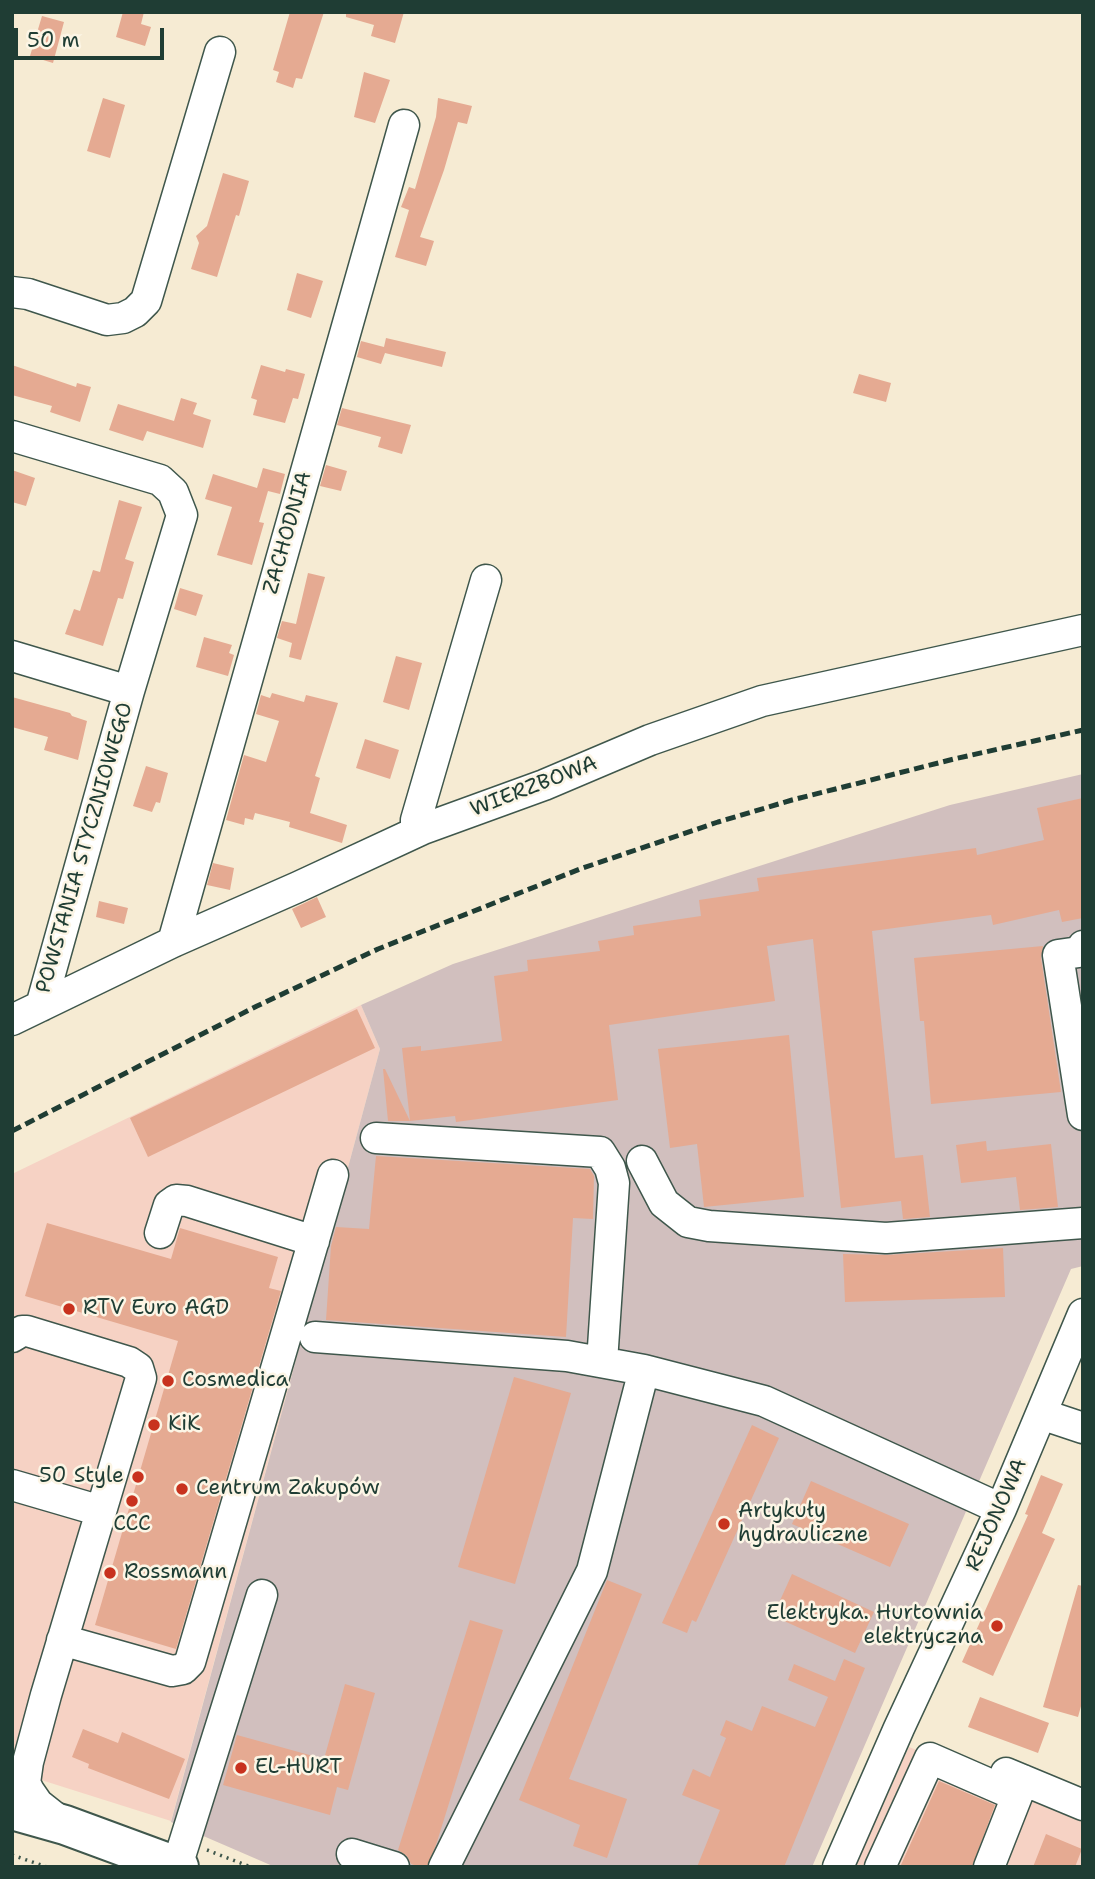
<!DOCTYPE html>
<html>
<head>
<meta charset="utf-8">
<style>
	body { margin:0 }
	#map { position:relative; width:1095px; height:1879px; overflow:hidden; background:#f6ebd3; font-family:"Shantell Sans",sans-serif }
	canvas { display:block }
	.frame { position:absolute; inset:0; border:14px solid #1f3d34; pointer-events:none }
	.scale { position:absolute; left:14px; top:28px; width:150px; height:32px; box-sizing:border-box; border:4px solid #1f3d34; border-top:0; padding-left:9px; font-size:21px; line-height:24px; white-space:nowrap; color:#1f3d34; -webkit-text-stroke:5px #fcf5e5; paint-order:stroke }
</style>
</head>
<body>
<div id="map">
<canvas width="1095" height="1879"></canvas>
<div class="frame"></div>
<div class="scale">50 m</div>
</div>
<script>
const g = document.querySelector('canvas').getContext('2d');
g.lineJoin = 'round';
function fillPath(path, color) {
  g.fillStyle = color;
  g.fill(path, 'evenodd');
}
function shape(rows) {
  const path = new Path2D();
  for (const r of rows) {
    path.moveTo(r[0], r[1]);
    for (let i = 2; i < r.length; i += 2) path.lineTo(r[i], r[i + 1]);
  }
  return path;
}
function trace(path, color, width, dash) {
  g.strokeStyle = color;
  g.lineWidth = width;
  g.lineCap = dash ? 'butt' : 'round';
  g.setLineDash(dash || []);
  g.stroke(path);
}
function drawText(font, color, halo, rows, align = 'center') {
  g.font = font + ' "Shantell Sans",sans-serif';
  g.lineWidth = 5;
  g.setLineDash([]);
  g.textBaseline = 'middle';
  g.strokeStyle = halo;
  g.fillStyle = color;
  for (const [text, x, y, turn = 0] of rows) {
    g.save();
    g.translate(x, y);
    g.rotate((+turn || 0) * Math.PI / 180);
    g.textAlign = isNaN(turn) ? turn : align;
    if (halo) g.strokeText(text, 0, 0);
    g.fillText(text, 0, 0);
    g.restore();
  }
}
fillPath(shape([
	[361,1005,380,1049,171,1821,38,1779,12,1773,12,1174],
	[909,1747,1083,1816,1083,1867,855,1867]
]), '#f6d2c4');
fillPath(shape([
	[1083,774,1083,1266,1071,1269,812,1867,275,1867,171,1822,380,1049,361,1005,453,964,950,805]
]), '#d1bfbe');
fillPath(shape([
	[123,12,144,12,141,24,151,27,145,46,116,37],
	[290,12,324,12,302,79,296,78,293,88,276,82,279,72,273,70],
	[346,12,404,12,395,43,371,36,374,25,346,17],
	[42,16,64,22,53,63,30,56],
	[364,72,390,80,375,123,354,117],
	[103,98,125,105,110,158,87,151],
	[438,98,472,106,467,124,458,122,444,170,420,237,434,241,426,266,395,257,409,210,401,207,409,187,415,189,436,117],
	[223,173,249,181,239,216,236,215,217,277,191,269,199,243,196,236,207,226],
	[297,273,323,281,311,318,287,310],
	[386,338,446,352,442,367,385,353,381,364,357,357,361,341,384,347],
	[12,365,76,387,77,383,91,387,80,422,50,412,52,406,12,395],
	[261,365,285,372,286,369,305,374,298,399,293,398,285,423,253,415,257,400,251,398],
	[859,374,891,383,886,402,853,393],
	[181,398,197,403,193,414,211,420,203,448,147,431,143,441,109,430,118,404,174,421],
	[342,408,411,425,402,454,378,447,381,437,337,425],
	[326,465,347,471,341,491,320,486],
	[263,468,285,474,280,494,268,491,259,522,264,523,252,565,217,555,232,507,205,499,213,474,257,488],
	[12,470,35,478,26,506,12,502],
	[119,500,142,507,125,559,134,562,123,599,118,598,103,646,65,634,74,609,80,611,93,570,100,572],
	[308,573,325,577,301,660,289,657,292,643,277,638,282,621,296,624],
	[180,588,203,595,196,616,174,609],
	[204,637,232,645,229,653,234,655,228,676,196,667],
	[396,656,422,663,409,710,383,702],
	[272,693,304,702,306,695,338,703,315,776,320,778,310,813,347,825,342,843,289,827,290,822,255,813,253,820,245,818,244,825,226,820,244,755,266,762,279,721,256,714,261,695,270,698],
	[12,697,70,713,72,716,87,721,78,760,44,750,48,737,12,727],
	[365,739,399,750,390,779,356,768],
	[146,766,168,773,160,803,156,802,152,812,133,806],
	[1083,798,1083,918,1062,922,1059,910,993,925,991,915,872,931,895,1158,923,1155,930,1217,903,1219,901,1201,841,1208,813,939,767,946,775,1001,609,1025,618,1100,456,1122,455,1116,410,1121,402,1048,421,1046,421,1051,502,1041,494,976,528,971,527,960,600,951,598,941,634,935,633,926,701,916,699,900,759,891,757,878,976,848,977,855,1044,840,1037,808],
	[213,863,234,868,230,890,207,885],
	[317,897,326,917,301,928,292,909],
	[99,901,128,908,124,924,96,917],
	[1043,946,1041,958,1061,1092,931,1104,924,1021,920,1021,914,958],
	[357,1009,375,1048,148,1157,130,1118],
	[789,1035,804,1197,704,1207,697,1144,670,1148,658,1049],
	[383,1069,385,1069,410,1121,388,1121],
	[986,1141,987,1151,1051,1144,1058,1207,1020,1210,1016,1177,961,1183,956,1145],
	[376,1156,590,1169,594,1176,593,1219,573,1218,566,1337,326,1320,331,1246,336,1227,369,1229],
	[47,1223,171,1259,180,1228,278,1257,269,1288,281,1291,176,1649,95,1625,178,1341,25,1296],
	[1003,1248,1005,1297,845,1302,843,1254,887,1255],
	[514,1377,571,1393,515,1584,458,1567],
	[752,1425,779,1438,696,1622,692,1620,687,1633,662,1623],
	[1041,1475,1063,1484,1042,1533,1055,1539,993,1676,962,1662,1028,1515,1025,1514],
	[811,1481,909,1524,890,1567,792,1524],
	[792,1574,874,1612,855,1653,773,1616],
	[607,1580,642,1594,569,1779,627,1799,607,1858,573,1846,580,1825,519,1800],
	[1078,1585,1083,1586,1083,1699,1078,1717,1043,1707],
	[470,1620,503,1630,436,1845,427,1867,420,1867,411,1864,407,1856,398,1850],
	[844,1659,865,1668,784,1867,697,1867,720,1810,682,1795,693,1769,710,1777,726,1738,720,1735,726,1720,752,1731,762,1706,815,1727,828,1697,788,1680,794,1664,835,1681],
	[345,1684,375,1693,348,1790,337,1787,330,1815,223,1785,237,1735,324,1759],
	[980,1697,1049,1723,1038,1753,968,1727],
	[83,1729,118,1743,122,1732,185,1759,169,1799,88,1768,89,1764,72,1757],
	[939,1781,995,1805,972,1867,900,1867],
	[1046,1834,1082,1849,1075,1867,1033,1867]
]), '#e5aa92');
const minor = shape([
	[12,292,28,294,107,320,123,318,135,312,146,301,220,52],
	[12,436,160,480,173,492,182,515,129,691,41,1006],
	[12,656,129,691],
	[416,832,416,820,486,580],
	[173,942,404,125],
	[1083,946,1079,952,1058,955,1083,1115],
	[12,1020,173,942,298,887,423,829,544,785,650,740,762,701,1083,630],
	[376,1138,600,1152,610,1168,614,1183,602,1362],
	[642,1161,664,1203,688,1222,709,1226,886,1238,1083,1223],
	[160,1233,169,1205,176,1200,187,1201,314,1241],
	[12,1337,22,1331,27,1331,129,1362,138,1368,141,1378,46,1695,28,1762,25,1783,29,1791,38,1804,62,1823],
	[315,1337,567,1356,644,1370,764,1401,1001,1509],
	[1041,1414,1083,1428],
	[12,1485,101,1511],
	[62,1640,172,1671,183,1669,190,1662,333,1175],
	[1006,1773,1083,1805],
	[352,1854,394,1867],
	[177,1866,262,1595],
	[444,1867,592,1571,644,1370],
	[838,1867,899,1728,1001,1509,1083,1314],
	[880,1867,930,1758,1017,1796,1023,1780],
	[989,1867,1017,1796]
]);
const major = shape([
	[12,1810,65,1825,179,1867]
]);
trace(minor, '#3f574c', 33);
trace(major, '#3f574c', 42);
trace(shape([
	[207,1850,251,1867],
	[12,1855,47,1867]
]), '#3f574c', 3.5, [2, 5]);
trace(minor, '#fff', 30);
trace(major, '#fff', 38);
trace(shape([
	[12,1131,257,1006,378,949,580,869,718,822,792,800,954,759,1083,730]
]), '#1f3d34', 5, [10, 5]);
for (const [x, y, r, color] of [
	[69,1309,7,"#c8321e"],
	[168,1381,7,"#c8321e"],
	[154,1425,7,"#c8321e"],
	[138,1477,7,"#c8321e"],
	[182,1489,7,"#c8321e"],
	[132,1501,7,"#c8321e"],
	[724,1524,7,"#c8321e"],
	[110,1573,7,"#c8321e"],
	[997,1626,7,"#c8321e"],
	[241,1768,7,"#c8321e"]
]) {
  const dot = new Path2D();
  dot.arc(x, y, r, 0, 2 * Math.PI);
  g.fillStyle = color;
  g.fill(dot);
  trace(dot, '#fcf5e5', 2.5);
}
drawText('21px', '#1f3d34', '#fcf5e5', [
	["ZACHODNIA",288,533,-74],
	["WIERZBOWA",534,787,-21],
	["POWSTANIA STYCZNIOWEGO",85,848,-74],
	["REJONOWA",997,1515,-66]
]);
drawText('21px', '#1f3d34', '#fcf5e5', [
	["RTV Euro AGD",83,1309],
	["Cosmedica",182,1381],
	["KiK",168,1425],
	["50 Style",124,1477,"right"],
	["Centrum Zakupów",196,1489],
	["Artykuły",738,1512],
	["hydrauliczne",738,1536],
	["CCC",132,1525,"center"],
	["Rossmann",124,1573],
	["Elektryka. Hurtownia",983,1614,"right"],
	["elektryczna",983,1638,"right"],
	["EL-HURT",255,1768]
], 'left');
</script>
</body>
</html>
